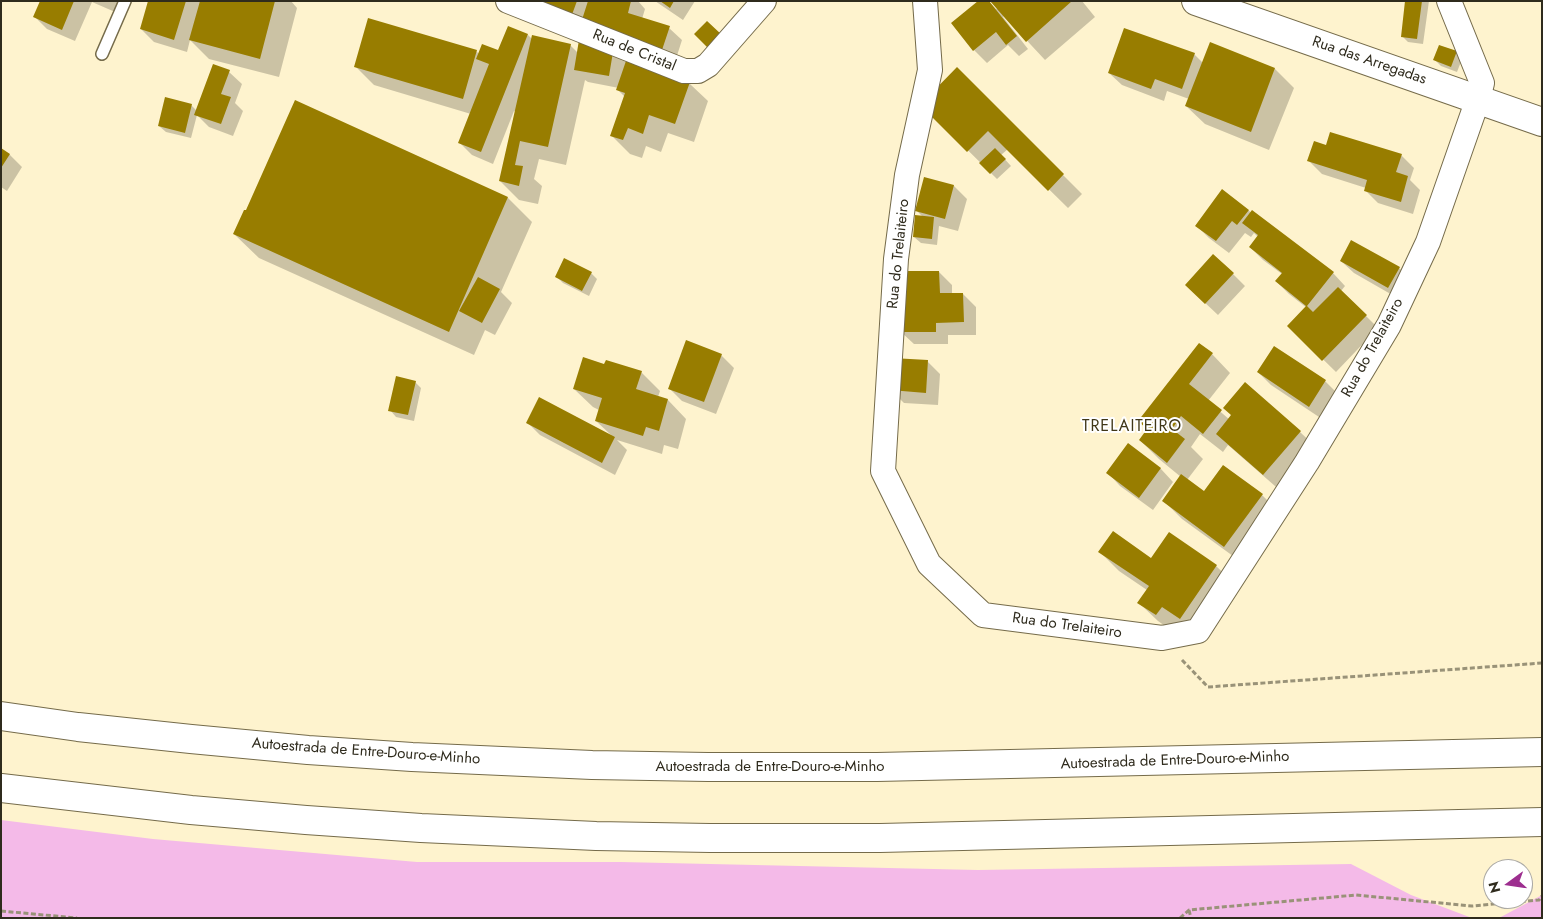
<!DOCTYPE html>
<html>
<head>
<meta charset="utf-8">
<style>
	body { margin:0 }
	#map { position:relative; width:1543px; height:919px; overflow:hidden; background:#fef3ce; font-family:Jost,sans-serif }
	canvas { display:block }
	.frame { position:absolute; inset:0; border:2px solid #2f2b1d; pointer-events:none }
	.north { position:absolute; left:1483px; top:859px; width:50px; height:50px; box-sizing:border-box; background:#fff; border:1px solid #acaaa5; border-radius:50%; rotate:256deg; font-size:14px; font-weight:700; line-height:20px; text-align:center; color:#2f2b1d }
	.north::after { content:''; display:block; margin:auto; width:18px; height:22px; background:#9d2f8f; clip-path:polygon(50% 0,100% 100%,50% 72%,0 100%) }
</style>
</head>
<body>
<div id="map">
<canvas width="1543" height="919"></canvas>
<div class="frame"></div>
<div class="north">N</div>
</div>
<script>
const g = document.querySelector('canvas').getContext('2d');
g.lineJoin = 'round';
function fillPath(path, color) {
  g.fillStyle = color;
  g.fill(path, 'evenodd');
}
function shape(rows) {
  const path = new Path2D();
  for (const r of rows) {
    path.moveTo(r[0], r[1]);
    for (let i = 2; i < r.length; i += 2) path.lineTo(r[i], r[i + 1]);
  }
  return path;
}
function trace(path, color, width, dash) {
  g.strokeStyle = color;
  g.lineWidth = width;
  g.lineCap = dash ? 'butt' : 'round';
  g.setLineDash(dash || []);
  g.stroke(path);
}
function drawText(font, color, halo, rows, align = 'center') {
  g.font = font + ' Jost,sans-serif';
  g.lineWidth = 4;
  g.setLineDash([]);
  g.textBaseline = 'middle';
  g.strokeStyle = halo;
  g.fillStyle = color;
  for (const [text, x, y, turn = 0] of rows) {
    g.save();
    g.translate(x, y);
    g.rotate((+turn || 0) * Math.PI / 180);
    g.textAlign = isNaN(turn) ? turn : align;
    if (halo) g.strokeText(text, 0, 0);
    g.fillText(text, 0, 0);
    g.restore();
  }
}
fillPath(shape([
	[1,820,153,839,417,862,621,862,978,870,1351,864,1411,895,1472,918,1,918],
	[1542,895,1542,918,1499,918]
]), '#f4bae8');
fillPath(shape([
	[41,1,128,1,122,15,92,2,75,41,47,29,35,17],
	[149,1,291,1,297,8,279,77,209,59,190,40,187,52,154,42,141,29],
	[507,1,638,1,645,9,642,19,669,28,682,40,673,68,708,101,694,142,668,133,661,152,646,146,642,158,630,154,612,136,625,97,618,90,619,88,588,82,585,80,566,165,539,159,534,179,542,186,538,204,519,200,500,181,516,112,514,111,493,164,472,155,459,142,471,114,374,85,355,66,476,51,479,54,499,52,528,35,532,39,570,45,578,53,580,41],
	[655,1,695,1,683,20],
	[988,1,996,9,998,8,992,1,1082,1,1095,17,1045,60,1004,16,1003,17,1028,49,1019,56,1008,45,987,63,974,50,953,23],
	[1406,1,1429,1,1423,44,1408,42,1402,36],
	[1210,44,1275,69,1294,88,1269,150,1205,124,1186,106,1189,99,1167,91,1164,101,1122,85,1109,73,1194,54,1203,63],
	[1456,52,1462,59,1457,72,1441,66,1435,60],
	[957,69,1082,194,1068,208,1008,149,1001,155,1011,166,997,179,922,105],
	[229,72,242,84,235,103,243,111,233,136,209,127,197,115,191,138,166,132,159,126,191,105,197,111],
	[296,102,508,198,532,222,501,292,512,303,495,335,485,330,474,355,259,258,234,234,246,212],
	[1,149,10,155,22,167,7,191,1,187],
	[1401,155,1414,168,1410,180,1420,190,1413,214,1378,203,1365,190,1366,188,1322,174,1309,161],
	[925,178,954,186,967,199,958,231,939,226,937,245,921,243,914,237,923,217,916,210],
	[1222,191,1333,273,1345,286,1341,291,1378,328,1336,372,1289,326,1307,308,1289,294,1276,281,1282,274,1263,260,1250,247,1258,237,1254,233,1251,237,1245,233,1229,253,1209,238,1196,225],
	[1341,261,1399,268,1412,280,1401,300,1354,273],
	[939,272,952,285,952,294,963,294,976,307,976,335,948,335,948,344,914,344,901,332],
	[591,273,597,279,589,296,563,283,557,277],
	[1233,274,1245,286,1218,315,1186,285],
	[1274,348,1325,381,1338,394,1322,419,1271,385,1258,372],
	[1212,354,1230,373,1208,401,1230,420,1300,432,1319,450,1283,493,1228,445,1223,452,1200,434,1191,447,1203,459,1187,480,1204,493,1224,466,1262,495,1281,514,1244,564,1182,519,1163,500,1181,477,1159,459,1140,440],
	[721,355,734,368,716,414,682,401,670,389],
	[927,361,940,374,938,405,904,403,891,390],
	[605,365,641,372,660,391,658,397,668,400,686,419,678,449,664,445,662,454,617,440,627,450,615,475,540,435,527,422,611,435,596,421,599,410,593,407,574,389],
	[415,382,421,388,414,421,396,417,390,410],
	[1128,445,1161,469,1173,482,1153,510,1120,486,1108,473],
	[1100,552,1216,566,1235,584,1199,637,1175,633,1158,621,1139,603,1147,590,1119,571]
]), '#0003');
fillPath(shape([
	[40,1,74,1,62,30,33,17],
	[148,1,186,1,174,40,140,29],
	[200,1,275,1,260,59,189,40],
	[521,1,577,1,570,20],
	[588,1,631,1,628,13,670,26,660,56,579,29],
	[660,1,674,1,670,8],
	[978,1,989,1,1017,36,1006,45,996,32,973,51,951,23],
	[990,1,1072,1,1026,42],
	[1405,1,1422,1,1417,39,1401,37],
	[368,18,477,50,463,99,354,67],
	[707,21,722,35,709,49,694,34],
	[508,26,528,34,481,152,458,143,489,64,476,59,482,44,498,50],
	[1124,28,1195,53,1182,89,1155,79,1151,89,1108,73],
	[532,35,571,44,548,147,520,141,515,165,523,166,519,186,499,181],
	[579,40,614,46,609,76,574,70],
	[1210,42,1275,68,1251,132,1185,106],
	[1439,45,1457,51,1451,67,1433,60],
	[627,58,690,82,675,124,649,115,643,134,628,128,623,140,610,136,625,93,616,90],
	[213,64,230,70,221,94,231,97,221,124,194,115],
	[957,67,1064,174,1048,191,988,131,967,152,920,105],
	[165,97,192,104,185,133,158,126],
	[295,100,508,197,449,332,233,234,244,210,246,210],
	[1330,132,1402,154,1396,172,1408,176,1401,202,1364,191,1367,180,1307,161,1314,141,1326,145],
	[1,148,10,154,1,168],
	[995,148,1006,159,990,174,979,163],
	[924,177,954,185,945,219,915,211],
	[1222,189,1249,210,1237,225,1232,221,1216,241,1195,226],
	[1252,210,1334,272,1307,306,1313,312,1338,287,1367,315,1322,361,1287,326,1306,306,1275,281,1282,273,1249,247,1258,235,1242,223],
	[915,215,934,217,932,239,913,237],
	[1351,240,1400,267,1388,288,1340,261],
	[1213,254,1234,273,1205,304,1185,285],
	[564,258,592,272,582,291,555,277],
	[899,271,939,271,940,293,963,293,964,322,936,323,936,332,900,332],
	[478,277,500,289,482,323,459,311],
	[686,340,722,354,704,402,668,389],
	[1199,343,1213,353,1189,384,1222,410,1203,434,1181,416,1172,429,1185,439,1167,463,1139,440,1147,429,1138,421],
	[1274,346,1326,380,1309,407,1257,372],
	[583,357,604,364,606,360,642,371,636,389,668,399,659,431,646,427,643,436,595,421,602,398,573,389],
	[892,358,928,360,926,393,890,390],
	[396,376,416,381,408,415,388,411],
	[1245,382,1301,431,1263,475,1216,434,1231,415,1223,408],
	[539,397,615,437,602,463,526,423],
	[1128,443,1161,468,1139,498,1106,473],
	[1223,465,1263,494,1224,547,1162,501,1181,474,1204,491],
	[1113,531,1151,558,1169,532,1217,565,1180,619,1162,607,1156,615,1137,603,1149,586,1098,552]
]), '#987d00');
const service = shape([
	[102,54,125,1]
]);
const minor = shape([
	[508,1,684,71,698,71,708,65,764,1],
	[925,1,930,70,907,175,896,259,883,471,929,564,983,615,1162,638,1198,631,1307,462,1389,325,1428,242,1478,99,1482,83,1449,1]
]);
const tertiary = shape([
	[1196,1,1542,122]
]);
const motorway = shape([
	[1,716,78,727,191,739,308,750,412,757,592,765,708,767,877,767,1542,752],
	[1,788,191,810,306,820,421,828,596,836,710,838,880,838,1542,822]
]);
trace(service, '#756b4a', 14);
trace(minor, '#756b4a', 26);
trace(tertiary, '#756b4a', 30);
trace(motorway, '#756b4a', 30);
trace(shape([
	[1182,660,1208,687,1542,663],
	[1189,910,1191,918],
	[1,911,77,918],
	[1180,918,1189,910,1356,895,1472,906,1539,900,1542,896]
]), '#999278', 3, [5, 2.5]);
trace(service, '#fff', 11);
trace(minor, '#fff', 24);
trace(tertiary, '#fff', 28);
trace(motorway, '#fff', 28);
drawText('15px', '#2f2b1d', '#fff', [
	["Rua de Cristal",634,51,22],
	["Rua das Arregadas",1369,61,19],
	["Rua do Trelaiteiro",899,254,-84],
	["Rua do Trelaiteiro",1373,348,-61],
	["Rua do Trelaiteiro",1067,626,8],
	["Autoestrada de Entre-Douro-e-Minho",366,752,4],
	["Autoestrada de Entre-Douro-e-Minho",1175,761,-2],
	["Autoestrada de Entre-Douro-e-Minho",770,767]
]);
g.letterSpacing = '1px';
drawText('16px', '#403717', '#fff', [
	["TRELAITEIRO",1132,427]
]);
g.letterSpacing = '0px';
</script>
</body>
</html>
